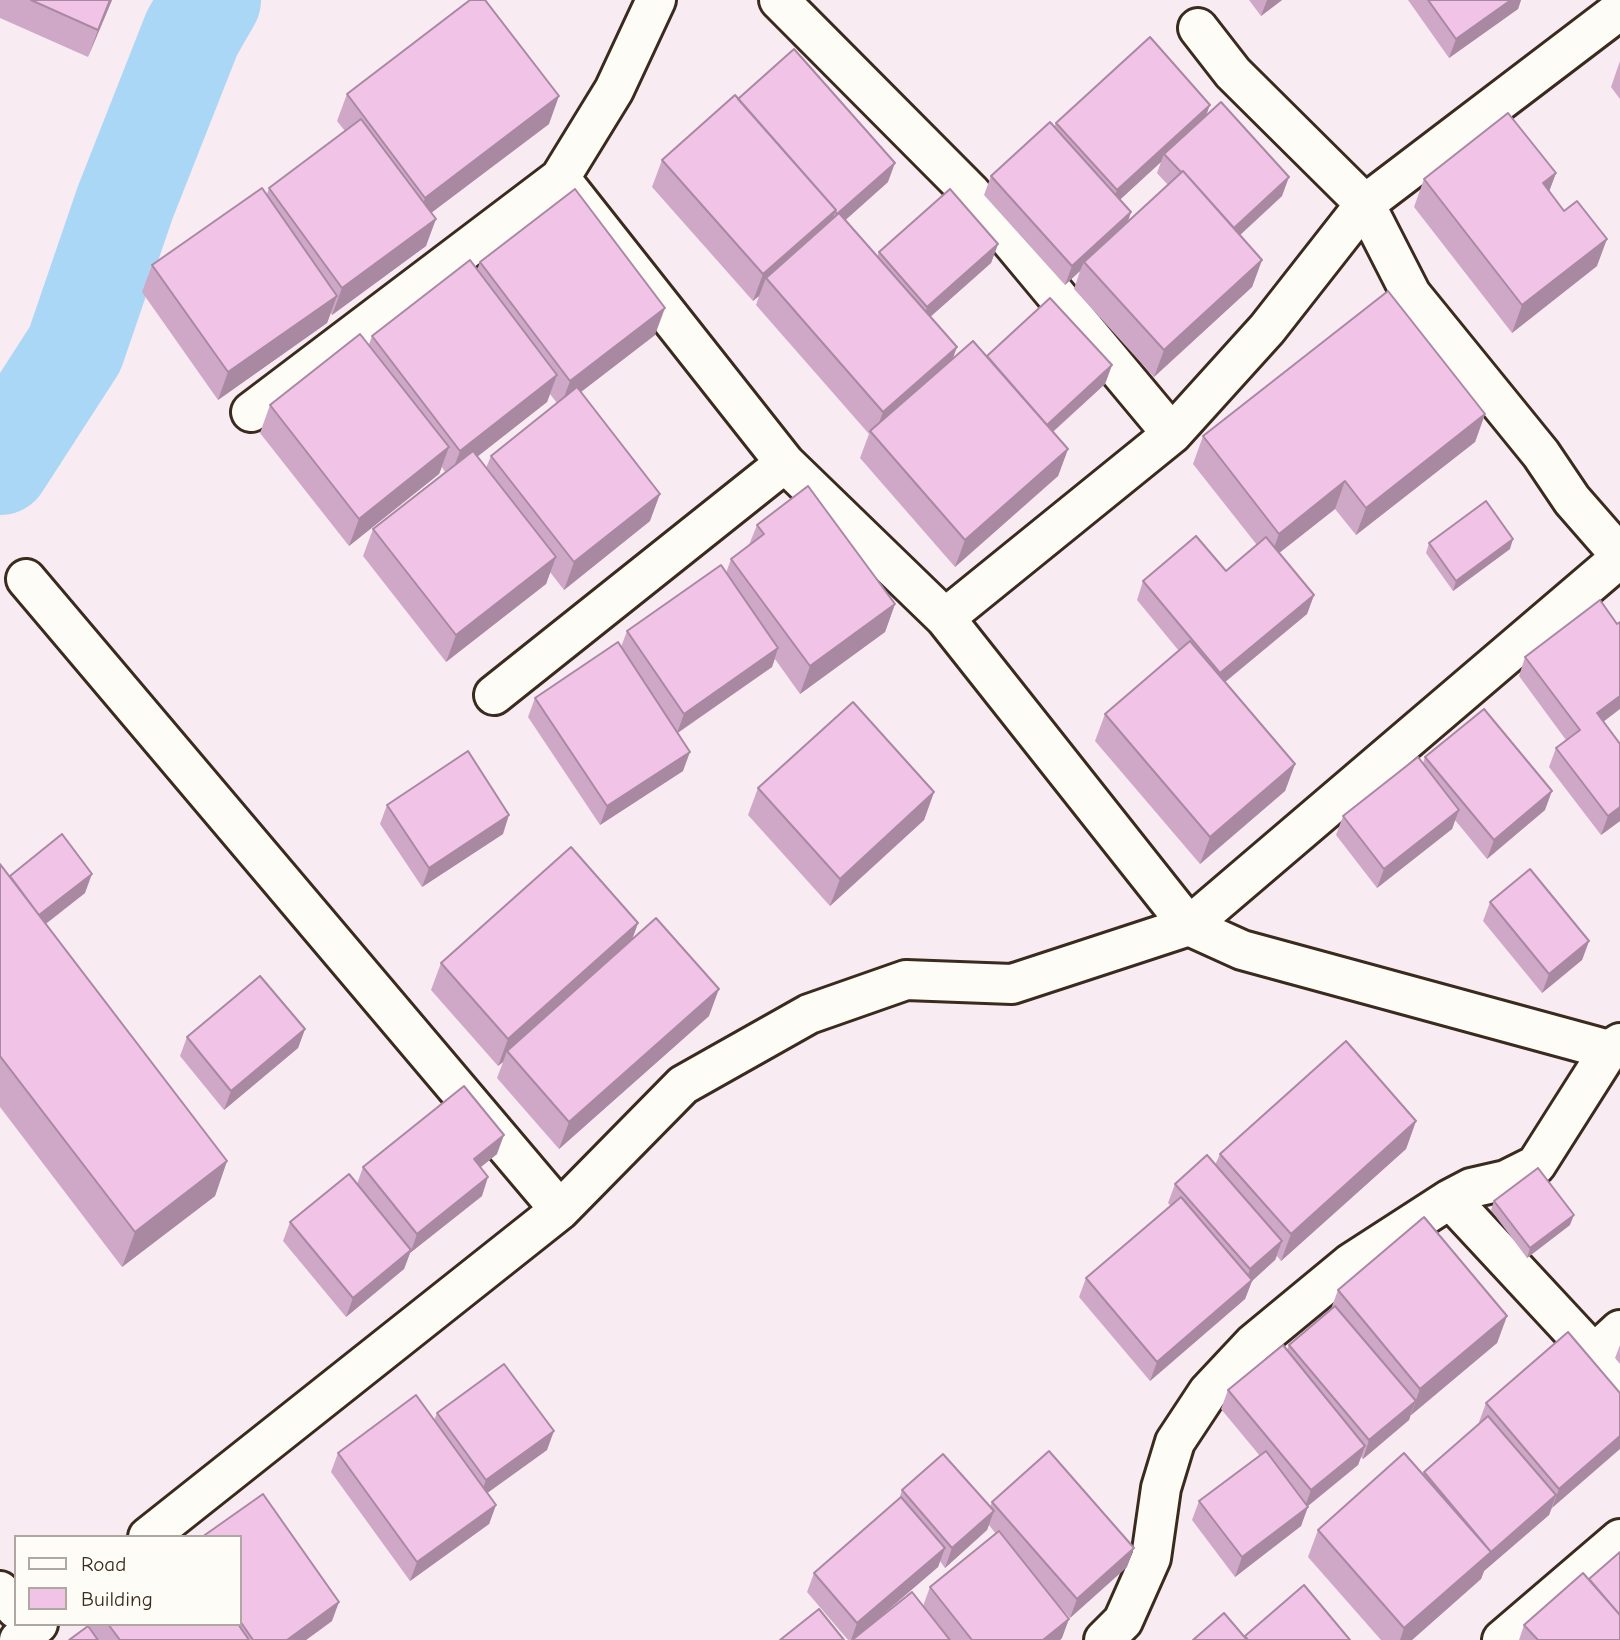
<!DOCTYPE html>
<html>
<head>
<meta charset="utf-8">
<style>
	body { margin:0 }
	#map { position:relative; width:1620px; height:1640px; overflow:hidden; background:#f9ebf2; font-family:"Comic Neue",sans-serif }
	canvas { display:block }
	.legend { position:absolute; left:14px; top:1535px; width:228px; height:91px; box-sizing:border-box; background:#fdfcf7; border:2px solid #afa8a0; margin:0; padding:9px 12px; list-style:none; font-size:21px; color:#3b2a1e }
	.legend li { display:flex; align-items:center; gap:14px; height:35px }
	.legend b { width:35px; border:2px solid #afa8a0 }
</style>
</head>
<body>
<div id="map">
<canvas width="1620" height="1640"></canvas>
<ul class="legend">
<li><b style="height:9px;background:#fdfcf7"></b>Road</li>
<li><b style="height:19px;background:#f1c3e7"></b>Building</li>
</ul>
</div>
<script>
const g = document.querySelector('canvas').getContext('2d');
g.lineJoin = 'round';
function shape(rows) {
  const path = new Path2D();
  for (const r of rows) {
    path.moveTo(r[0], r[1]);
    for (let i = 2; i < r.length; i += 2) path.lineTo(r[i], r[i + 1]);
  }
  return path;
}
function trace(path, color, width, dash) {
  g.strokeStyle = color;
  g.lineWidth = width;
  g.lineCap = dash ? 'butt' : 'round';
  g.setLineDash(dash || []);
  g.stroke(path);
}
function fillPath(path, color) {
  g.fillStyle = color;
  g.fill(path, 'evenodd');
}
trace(shape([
	[0,465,75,349,125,203,192,33,211,0]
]), '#abd7f6', 100);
const minor = shape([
	[779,0,971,193,1172,434],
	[1198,28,1233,73,1365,204,1411,294,1541,454,1572,500,1620,555],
	[560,178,785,463,945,618,1189,926,1242,950,1609,1050,1620,1043],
	[251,412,560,178,614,90,656,0],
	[26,579,560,1210],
	[945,618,1172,434,1267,329,1365,204,1620,10],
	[494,695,785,463],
	[1450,1199,1594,1354,1620,1387],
	[1594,1354,1620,1330],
	[148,1537,560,1210,683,1085,809,1014,906,980,1012,984,1189,926,1620,558],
	[0,1591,16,1609],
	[19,1640,38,1624],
	[1104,1640,1123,1621,1151,1558,1161,1488,1175,1442,1208,1392,1253,1344,1351,1263,1450,1199,1471,1188,1506,1180,1536,1165,1609,1050],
	[1502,1640,1620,1539]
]);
trace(minor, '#3b2a1e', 44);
trace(minor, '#fdfcf7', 38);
fillPath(shape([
	[0,0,112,0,88,57,0,18],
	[1249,0,1282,0,1261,16],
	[1408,0,1521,0,1518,9,1449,58],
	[1620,61,1620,99,1611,87],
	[347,94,549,124,431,213,426,246,332,315,331,313,327,323,218,400,142,292,152,265,267,194,269,188,345,131,337,121],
	[738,99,888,182,845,220,877,257,879,252,998,244,991,263,930,317,953,358,987,356,1112,365,1105,384,1053,432,1068,449,1058,476,955,567,860,458,869,434,756,305,759,296,753,301,652,187,662,160],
	[1206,116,1282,196,1240,235,1262,260,1252,287,1154,377,1074,289,1080,271,1065,285,984,195,991,176,1054,127,1056,123],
	[1161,162,1157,173,1168,185,1128,221,1120,199],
	[1556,173,1549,191,1564,211,1597,266,1512,333,1414,207,1424,179],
	[480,262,655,335,581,392,650,521,564,590,550,572,546,584,446,662,363,556,373,529,445,472,442,467,439,474,349,546,260,433,270,405,369,344,372,336,477,270],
	[550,394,557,403,491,456,486,468,477,457,547,402],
	[1485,414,1475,442,1356,535,1335,509,1279,553,1314,595,1307,614,1225,682,1295,764,1285,791,1200,864,1095,741,1105,714,1179,651,1137,600,1143,581,1226,571,1257,545,1193,464,1203,436],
	[757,525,895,604,885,632,800,694,775,659,772,667,678,733,683,771,600,825,528,717,535,698,621,647,627,631,726,573,731,559,749,545],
	[1429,543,1510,549,1453,591,1426,553],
	[1617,624,1603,722,1620,744,1620,821,1601,835,1549,767,1556,748,1566,740,1519,676,1525,657],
	[1425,757,1545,810,1487,859,1455,820,1452,829,1377,888,1336,835,1343,816,1423,763],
	[758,788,934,792,924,820,830,906,748,815],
	[387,805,503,834,422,887,380,824],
	[0,864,10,876,85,893,46,924,227,1161,215,1196,122,1267,0,1107],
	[1490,902,1589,941,1582,960,1542,993,1483,921],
	[638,923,632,940,709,1016,559,1149,497,1078,503,1062,498,1066,431,990,441,963],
	[305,1029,298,1048,224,1110,180,1056,187,1037],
	[1416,1121,1406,1149,1281,1261,1277,1256,1275,1260,1252,1281,1245,1299,1150,1381,1079,1297,1086,1278,1171,1206,1168,1203,1175,1184,1215,1165,1220,1154],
	[497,1154,481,1167,482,1196,410,1253,404,1269,346,1317,283,1241,290,1222,357,1184,363,1167],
	[1494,1201,1570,1225,1527,1258,1491,1210],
	[1338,1290,1507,1316,1497,1343,1410,1416,1409,1420,1363,1459,1361,1457,1358,1465,1307,1507,1301,1526,1235,1577,1192,1520,1199,1501,1260,1456,1221,1409,1228,1390,1287,1350,1289,1345,1331,1309],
	[1620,1345,1620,1364,1615,1358],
	[1620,1393,1552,1508,1549,1515,1484,1571,1481,1579,1412,1640,1381,1640,1308,1557,1318,1530,1423,1474,1424,1472,1480,1423,1479,1422,1486,1403],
	[437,1413,547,1450,487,1493,496,1505,489,1524,410,1581,331,1472,338,1453,434,1420],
	[902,1490,990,1507,992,1502,1127,1567,1070,1618,1055,1601,1062,1638,1060,1640,848,1640,807,1592,814,1573,899,1499],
	[989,1525,996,1534,930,1587,923,1606,866,1629,938,1567,940,1561,945,1568,987,1530],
	[240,1537,332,1621,306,1640,69,1640,89,1628,91,1624,240,1624],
	[1589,1579,1620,1640,1519,1640,1524,1625]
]), '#cfa8c7');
fillPath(shape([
	[110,0,112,0,88,57,98,30],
	[1267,0,1282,0,1261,16],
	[1511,0,1521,0,1518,9,1449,58,1456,39],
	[559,96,549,124,415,225,425,198],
	[1210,105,1203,124,1164,154,1161,162,1110,209,1117,190],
	[895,163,888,182,831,233,837,214],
	[1556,173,1546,200,1543,183],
	[1289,177,1282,196,1226,248,1233,229],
	[836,210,826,237,766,278,759,296,753,301,763,274],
	[1131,212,1125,231,1084,262,1080,271,1065,285,1072,266],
	[436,219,426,246,332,315,342,288],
	[1607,239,1597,266,1512,333,1522,305],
	[998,244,991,263,920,326,927,307],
	[1262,260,1252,287,1154,377,1164,350],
	[337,296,327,323,218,400,228,372],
	[665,308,655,335,560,408,570,381],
	[957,347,947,375,874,436,883,412],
	[1112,365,1105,384,1038,445,1045,426],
	[557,375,547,402,450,478,460,451],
	[1485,414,1475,442,1356,535,1366,508],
	[449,447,439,474,349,546,359,519],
	[1068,449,1058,476,955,567,965,540],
	[1345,481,1335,509,1269,561,1279,534],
	[660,494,650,521,564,590,574,562],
	[1513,539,1510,549,1453,591,1456,581],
	[556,557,546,584,446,662,456,635],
	[1314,595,1307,614,1213,692,1220,673],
	[895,604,885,632,800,694,810,666],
	[778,648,772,667,677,733,684,714],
	[1620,696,1620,709,1590,732,1597,713],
	[690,752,683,771,600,825,607,806],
	[1295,764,1285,791,1200,864,1210,837],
	[1552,791,1545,810,1487,859,1494,840],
	[934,792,924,820,830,906,840,879],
	[1620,807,1620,821,1601,835,1608,816],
	[1459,810,1452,829,1377,888,1384,869],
	[509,815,503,834,422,887,429,868],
	[92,874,85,893,22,942,29,923],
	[638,923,628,950,507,1051,503,1062,498,1066,508,1039],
	[1589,941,1582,960,1542,993,1549,974],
	[719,989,709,1016,559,1149,569,1122],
	[305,1029,298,1048,224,1110,231,1091],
	[1416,1121,1406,1149,1281,1261,1291,1234],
	[504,1135,497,1154,467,1178,474,1159],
	[227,1161,215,1196,122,1267,135,1232],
	[488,1177,482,1196,410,1253,404,1269,346,1317,353,1298,411,1251,417,1234],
	[1574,1215,1570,1225,1527,1258,1530,1248],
	[1282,1241,1275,1260,1252,1281,1245,1299,1150,1381,1157,1362,1244,1287,1250,1269],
	[1507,1316,1497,1343,1410,1416,1420,1389],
	[1416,1401,1409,1420,1363,1459,1369,1440],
	[554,1431,547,1450,479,1499,486,1480],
	[1620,1436,1620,1449,1552,1508,1559,1489],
	[1365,1446,1358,1465,1304,1509,1311,1490],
	[1556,1495,1549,1515,1484,1571,1481,1579,1412,1640,1400,1640,1404,1628],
	[496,1505,489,1524,410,1581,417,1562],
	[1308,1507,1301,1526,1235,1577,1242,1557],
	[994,1511,987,1530,945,1568,952,1548],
	[945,1548,938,1567,853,1640,851,1640,857,1623],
	[1134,1548,1127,1567,1070,1618,1077,1599],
	[339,1602,332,1621,306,1640,287,1640],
	[1069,1619,1062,1638,1060,1640,1043,1640]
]), '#a988a2');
const building = shape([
	[31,0,110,0,98,30,31,0],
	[470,0,485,0,559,96,425,198,347,94,470,0],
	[1428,0,1511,0,1456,39,1428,0],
	[1150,37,1210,105,1117,190,1056,123,1150,37],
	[794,49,895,163,837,214,835,211,836,210,738,99,794,49],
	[735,95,836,210,763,274,662,160,735,95],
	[1221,102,1289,177,1234,228,1183,171,1181,172,1164,154,1221,102],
	[1508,113,1556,173,1543,183,1564,211,1577,201,1607,239,1522,305,1424,179,1508,113],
	[361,119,436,219,342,288,269,188,361,119],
	[1050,122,1131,212,1072,266,991,176,1050,122],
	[1183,171,1262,260,1164,350,1084,262,1183,171],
	[262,188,337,296,228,372,152,265,262,188],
	[575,189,665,308,570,381,480,262,575,189],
	[950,189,998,244,927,307,879,252,950,189],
	[839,213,957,347,883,412,766,278,839,213],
	[470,260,557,375,460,451,372,336,470,260],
	[1388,291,1485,414,1366,508,1345,481,1279,534,1203,436,1388,291],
	[1050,298,1112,365,1047,425,987,356,1050,298],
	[360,334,449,447,359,519,270,405,360,334],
	[973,341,1068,449,965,540,870,431,973,341],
	[577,387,660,494,574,562,491,456,577,387],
	[473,451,556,557,456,635,373,529,473,451],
	[808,486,895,604,810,666,731,559,764,534,757,525,808,486],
	[1486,501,1513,539,1456,581,1429,543,1486,501],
	[1196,536,1226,571,1266,537,1314,595,1220,673,1143,581,1196,536],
	[721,565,778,648,684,714,627,631,721,565],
	[1600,600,1617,624,1620,622,1620,696,1597,713,1620,744,1620,807,1608,816,1556,748,1580,730,1525,657,1600,600],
	[1190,641,1295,764,1210,837,1105,714,1190,641],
	[618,642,690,752,607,806,535,698,618,642],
	[853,702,934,792,840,879,758,788,853,702],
	[1484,709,1552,791,1494,840,1425,757,1484,709],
	[468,751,509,815,429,868,387,805,468,751],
	[1418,757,1459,810,1384,869,1343,816,1418,757],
	[62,834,92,874,39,915,10,876,62,834],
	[571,847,638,923,508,1039,441,963,571,847],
	[0,864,227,1161,135,1232,0,1056,0,864],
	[1530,869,1589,941,1549,974,1490,902,1530,869],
	[656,918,719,989,569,1122,507,1051,656,918],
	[260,976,305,1029,231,1091,187,1037,260,976],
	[1346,1041,1416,1121,1291,1234,1220,1154,1346,1041],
	[464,1086,504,1135,474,1159,488,1177,417,1234,363,1167,464,1086],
	[1207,1155,1282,1241,1250,1269,1175,1184,1207,1155],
	[1538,1168,1574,1215,1530,1248,1494,1201,1538,1168],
	[349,1174,411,1250,353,1298,290,1222,349,1174],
	[1181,1197,1252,1280,1157,1362,1086,1278,1181,1197],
	[1424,1217,1507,1316,1420,1389,1338,1290,1424,1217],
	[1335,1306,1416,1401,1369,1440,1289,1345,1335,1306],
	[1568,1332,1620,1393,1620,1436,1559,1489,1486,1403,1568,1332],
	[1283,1345,1365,1446,1311,1490,1228,1390,1283,1345],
	[504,1364,554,1431,486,1480,437,1413,504,1364],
	[416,1395,496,1505,417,1562,338,1453,416,1395],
	[1488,1416,1556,1495,1491,1552,1424,1472,1488,1416],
	[1049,1451,1134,1548,1077,1599,992,1502,1049,1451],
	[1266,1451,1308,1507,1242,1557,1199,1501,1266,1451],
	[1404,1453,1491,1552,1404,1628,1318,1530,1404,1453],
	[943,1454,994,1511,952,1548,902,1490,943,1454],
	[263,1494,339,1602,287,1640,253,1640,240,1621,240,1537,202,1537,263,1494],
	[901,1497,945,1548,857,1623,814,1573,901,1497],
	[999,1531,1069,1619,1043,1640,972,1640,930,1587,999,1531],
	[1620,1552,1620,1615,1589,1579,1620,1552],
	[1583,1573,1620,1615,1620,1640,1538,1640,1524,1625,1583,1573],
	[1304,1585,1350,1640,1248,1640,1245,1636,1304,1585],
	[912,1592,950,1640,852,1640,912,1592],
	[819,1609,844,1640,780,1640,819,1609],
	[1224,1613,1247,1640,1193,1640,1224,1613],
	[108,1624,238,1624,249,1640,120,1640,108,1624],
	[88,1626,98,1640,69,1640,88,1626]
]);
fillPath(building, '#f1c3e7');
trace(building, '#a988a2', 2);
</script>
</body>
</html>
